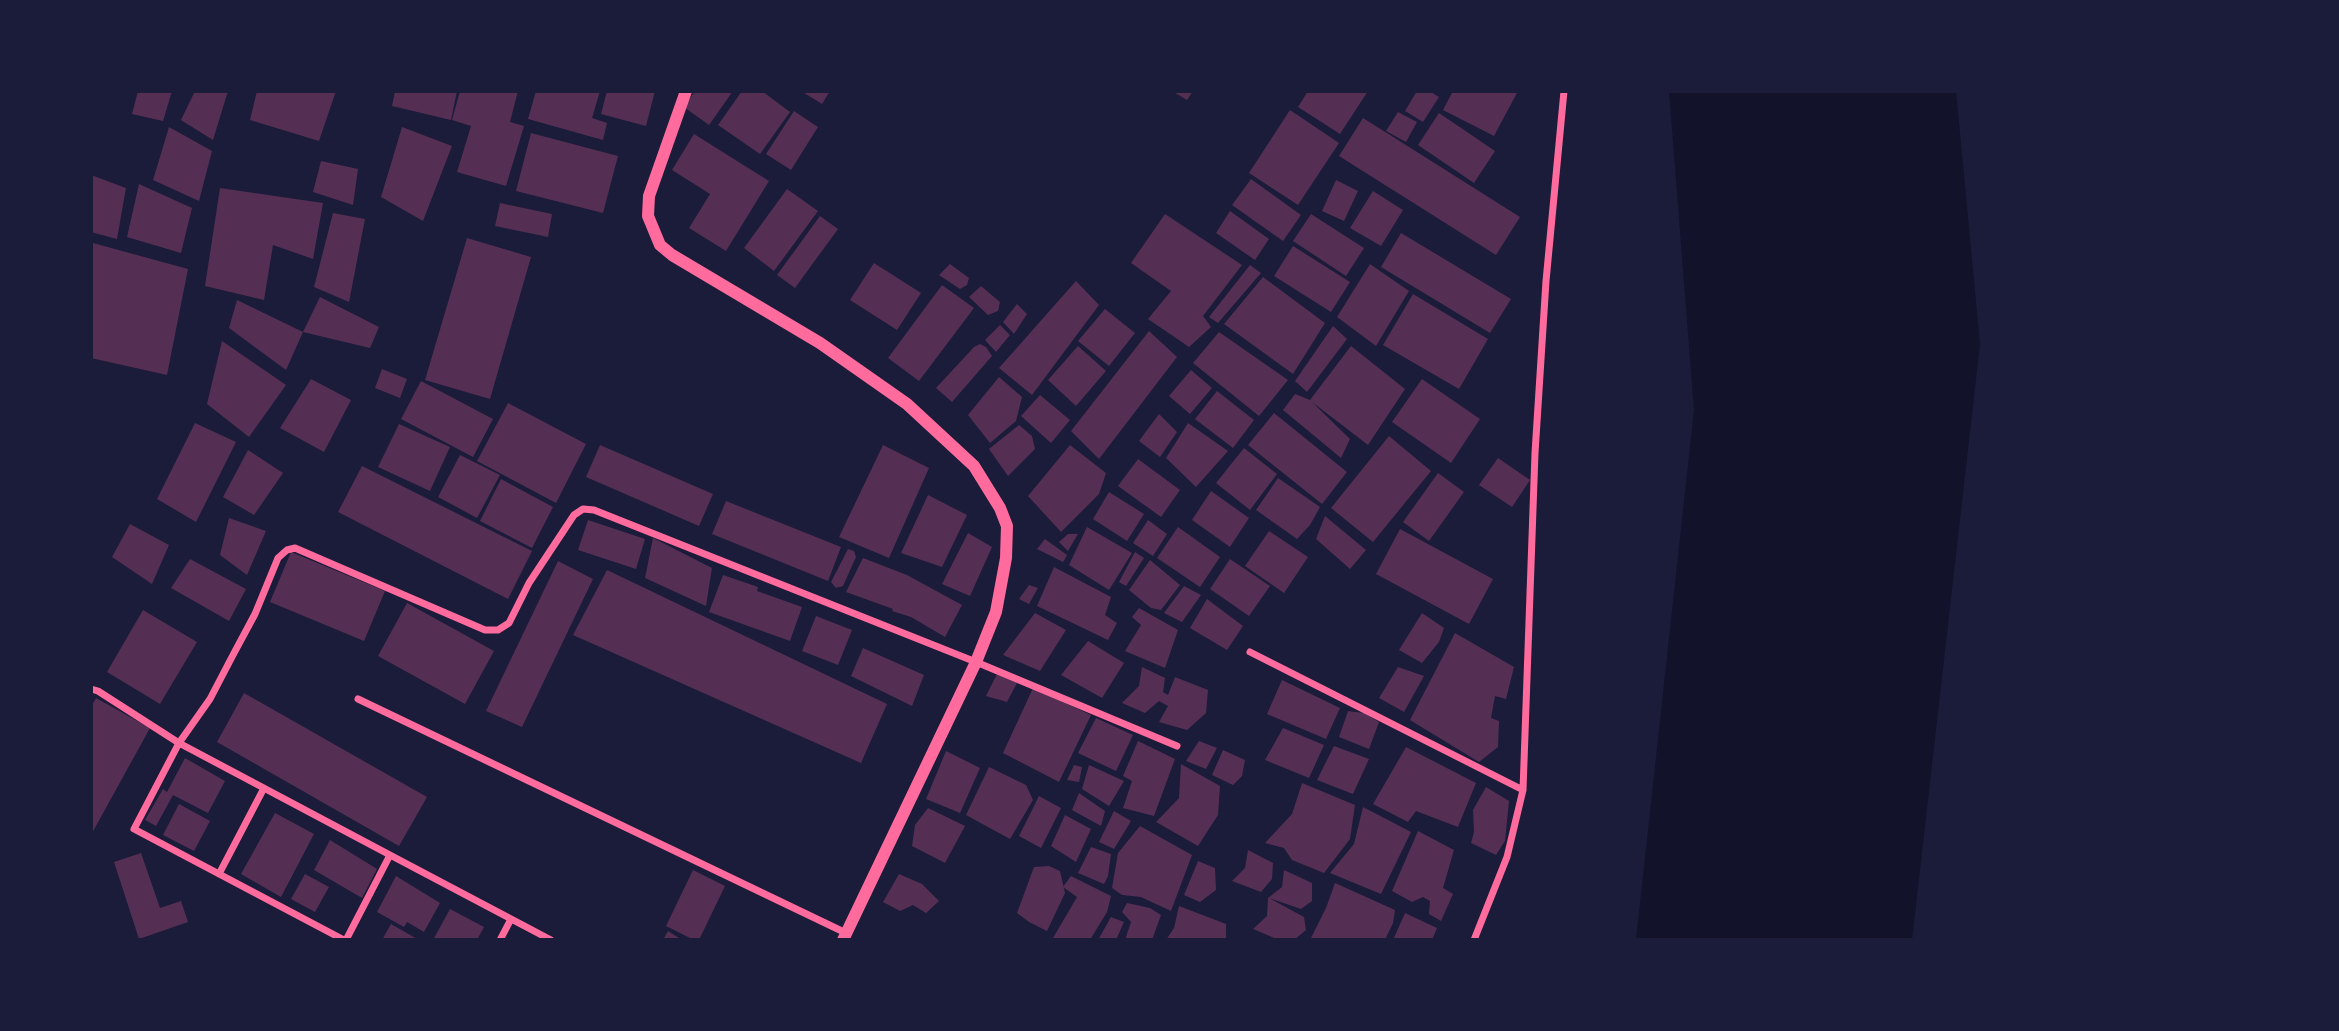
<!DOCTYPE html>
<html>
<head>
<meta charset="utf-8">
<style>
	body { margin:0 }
	#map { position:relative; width:2339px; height:1031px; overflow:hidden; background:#1b1b3a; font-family:Quicksand,sans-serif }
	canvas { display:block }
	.frame { position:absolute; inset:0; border:93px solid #1b1b3a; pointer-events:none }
</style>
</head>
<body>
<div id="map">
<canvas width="2339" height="1031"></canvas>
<div class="frame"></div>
</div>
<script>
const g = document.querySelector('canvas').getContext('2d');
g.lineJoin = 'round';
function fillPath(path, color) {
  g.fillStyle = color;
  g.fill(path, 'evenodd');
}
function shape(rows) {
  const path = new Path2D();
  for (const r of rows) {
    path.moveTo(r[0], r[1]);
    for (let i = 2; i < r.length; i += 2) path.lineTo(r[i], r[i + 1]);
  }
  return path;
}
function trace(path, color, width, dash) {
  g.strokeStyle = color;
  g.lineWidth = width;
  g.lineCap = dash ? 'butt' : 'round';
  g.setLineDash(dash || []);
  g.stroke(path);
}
fillPath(shape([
	[1669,91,1956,91,1980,344,1912,940,1636,940,1694,410]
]), '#12122b');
fillPath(shape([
	[138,91,172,91,163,121,132,114],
	[195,91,228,91,213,140,181,120],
	[257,91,336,91,319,141,250,120],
	[395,91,457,91,451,120,392,106],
	[460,91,518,91,510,122,524,126,506,186,457,172,471,126,452,120],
	[536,91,600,91,592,118,607,123,603,140,528,119],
	[607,91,655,91,646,126,601,114],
	[695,91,733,91,709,125,684,107],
	[742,91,762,91,790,112,760,154,718,125],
	[801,91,830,91,822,104],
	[1172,91,1193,91,1187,100],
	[1308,91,1368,91,1340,134,1298,107],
	[1417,91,1429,91,1439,97,1423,122,1405,111],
	[1453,91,1518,91,1494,136,1443,110],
	[1290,110,1339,143,1298,205,1249,173],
	[794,111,818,127,791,170,766,154],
	[1398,112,1417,122,1406,142,1386,131],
	[1439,113,1495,151,1474,183,1418,145],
	[1363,118,1520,217,1496,255,1339,156],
	[169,127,212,151,199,201,153,180],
	[402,127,452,146,423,221,381,197],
	[531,133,618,156,603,213,516,191],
	[694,134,769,181,726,251,689,228,710,194,672,170],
	[321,161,358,169,353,205,313,192],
	[91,175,126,188,117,239,91,232],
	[1251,179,1301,215,1283,241,1232,205],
	[1336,180,1358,191,1344,221,1322,211],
	[139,184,192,208,181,253,127,237],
	[220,188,323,203,313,259,273,245,264,300,205,286],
	[787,189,818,211,774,271,744,248],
	[1373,191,1403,210,1381,246,1350,228],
	[500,203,552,214,548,237,495,226],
	[1230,211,1269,239,1255,260,1216,233],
	[333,213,365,219,349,302,314,287],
	[1165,214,1242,265,1203,316,1211,327,1189,347,1148,319,1171,291,1131,263],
	[1311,214,1364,248,1346,276,1293,241],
	[820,216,838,229,795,288,777,275],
	[1401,233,1511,299,1490,333,1381,267],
	[467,238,531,257,490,399,425,380],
	[93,243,188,269,167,375,91,358,91,254],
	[1293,246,1350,282,1331,312,1274,276],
	[874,263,921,293,897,330,850,300],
	[950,264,969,278,967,285,960,289,939,275],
	[1370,264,1409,291,1376,346,1337,317],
	[1250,265,1261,273,1218,323,1209,317],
	[1263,277,1325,323,1293,374,1224,324],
	[1076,281,1099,305,1032,395,999,368],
	[942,285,974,308,919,381,888,358],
	[981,286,1000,302,998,311,988,315,969,297],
	[1413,294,1488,339,1459,389,1383,345],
	[320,297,379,327,370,348,303,332,286,370,229,328,237,300,303,332],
	[1017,304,1027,314,1014,334,1003,322],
	[1105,309,1135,333,1109,366,1078,341],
	[1000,325,1010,335,996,352,985,340],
	[1333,326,1347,339,1307,392,1295,381],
	[1149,331,1177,357,1099,459,1071,431],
	[1219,332,1288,380,1259,416,1193,363],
	[222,341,286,385,249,437,207,404],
	[980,344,986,347,992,356,952,402,936,388,974,347],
	[1078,346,1106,371,1076,406,1048,380],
	[1351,346,1405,389,1368,445,1312,402,1350,439,1341,458,1283,410,1295,394,1310,400],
	[382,369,407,379,400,398,375,388],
	[1191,370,1212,388,1190,414,1169,396],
	[999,377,1022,397,1016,421,990,443,968,415],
	[311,379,351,400,324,452,280,428],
	[1422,379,1480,419,1451,463,1392,422],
	[421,381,493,419,473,457,401,419],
	[1217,391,1254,420,1233,448,1195,419],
	[1040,395,1070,420,1051,443,1021,416],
	[508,403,586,444,556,503,477,461],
	[1274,413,1347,472,1322,504,1248,445],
	[1159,414,1177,432,1160,457,1139,441],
	[195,423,236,442,196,522,157,499],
	[1188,423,1228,451,1196,487,1166,458],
	[399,424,450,447,430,491,378,467],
	[1019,425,1032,436,1035,449,1008,476,989,449],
	[1389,436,1431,471,1373,542,1331,508],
	[600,445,713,494,699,526,586,477],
	[883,445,929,468,889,558,839,537],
	[1070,445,1106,473,1099,494,1061,532,1028,496],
	[1244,448,1277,474,1250,510,1216,483],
	[248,450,283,473,254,515,223,497],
	[460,455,500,475,477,518,438,497],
	[1498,458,1530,480,1512,507,1479,485],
	[1138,459,1180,490,1161,517,1118,486],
	[362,466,532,551,508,599,338,512],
	[1438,473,1464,492,1429,541,1403,522],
	[1278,478,1320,507,1310,525,1297,539,1256,510],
	[501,479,553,507,532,548,480,521],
	[1211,491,1249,518,1230,547,1192,520],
	[1109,492,1144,514,1127,541,1093,519],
	[928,495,967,515,942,567,901,553],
	[726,501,841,547,828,581,712,534],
	[1325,516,1366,550,1350,569,1316,539],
	[229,518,266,531,247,575,220,555],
	[588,520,645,539,636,569,578,550],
	[1148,520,1167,534,1153,556,1133,543],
	[130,524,169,545,152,584,112,557],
	[1087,527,1132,553,1109,590,1069,565],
	[1178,527,1220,557,1200,587,1157,558],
	[1400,529,1493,579,1469,624,1376,574],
	[1269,531,1308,557,1284,593,1245,566],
	[968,533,992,547,970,596,942,584],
	[1068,534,1078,534,1068,551,1059,542],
	[653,538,712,568,706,606,645,578],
	[1045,539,1067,555,1063,562,1037,549],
	[848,549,854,551,856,557,843,586,836,588,831,582],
	[291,552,385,591,364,641,270,602],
	[1135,552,1144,558,1126,586,1119,582],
	[863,558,907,575,962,605,945,637,911,617,892,611,893,609,846,592],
	[190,559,246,589,229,621,171,588],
	[1230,559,1270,586,1249,616,1210,589],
	[1150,560,1180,585,1161,610,1151,608,1129,590],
	[558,561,593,579,522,727,486,711],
	[1054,567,1111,597,1105,615,1117,623,1108,640,1037,606],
	[607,570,887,704,861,763,573,635],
	[723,575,758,587,757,591,802,607,790,641,709,612],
	[1029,585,1038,588,1029,604,1019,599],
	[1184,586,1201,595,1182,622,1164,613],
	[1207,599,1243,626,1227,650,1190,628],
	[407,603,494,651,465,704,378,656],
	[1139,608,1178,630,1165,668,1125,651,1141,625,1132,617],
	[143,610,197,642,160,704,107,672],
	[1035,613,1066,630,1040,671,1003,655],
	[1422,613,1444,628,1439,642,1422,663,1399,650],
	[816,616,852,630,838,665,802,651],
	[1455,633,1514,667,1506,699,1495,696,1491,718,1499,721,1498,747,1479,762,1410,720],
	[1088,641,1124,663,1102,698,1061,675],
	[863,648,924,675,912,706,851,676],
	[1142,667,1165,678,1163,692,1168,695,1175,677,1208,690,1206,713,1187,730,1159,722,1168,706,1159,701,1145,713,1122,703,1139,686],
	[1398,667,1424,676,1404,712,1379,698],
	[998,672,1017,683,1007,702,986,696],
	[1282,680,1340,708,1326,739,1267,714],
	[1033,688,1091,715,1059,782,1003,753],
	[244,693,427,797,399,846,217,742],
	[96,698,150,728,91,835,91,707],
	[1348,711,1364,713,1379,722,1369,749,1339,737],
	[1096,718,1133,735,1116,771,1078,753],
	[1283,728,1324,745,1309,778,1265,760],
	[1138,741,1175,759,1154,816,1123,808,1132,781,1123,776],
	[1199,741,1217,748,1206,769,1186,761],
	[1334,746,1369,759,1353,794,1317,780],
	[1406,747,1476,783,1458,827,1416,811,1408,822,1373,804],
	[1223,750,1245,760,1242,776,1233,785,1212,775],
	[946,751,980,768,960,813,926,799],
	[185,758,225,781,208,813,173,795,156,826,145,820,163,789,167,792],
	[1181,764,1220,786,1218,815,1198,846,1156,822,1179,798],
	[1074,765,1082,767,1079,782,1067,780],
	[1089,765,1124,781,1109,806,1082,789],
	[989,767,1026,785,1033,800,1010,839,966,815],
	[1302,783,1355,805,1350,839,1324,873,1292,860,1284,848,1265,843,1292,814],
	[1486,787,1509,801,1505,841,1496,855,1471,843,1474,832,1473,810],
	[1079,793,1105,811,1101,826,1072,810],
	[1039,796,1061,808,1041,848,1019,836],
	[179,804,210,821,194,851,163,835],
	[1363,807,1411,832,1381,894,1330,873,1354,844],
	[928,808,965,826,945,863,912,846,915,825],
	[1114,811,1131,821,1114,849,1099,842],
	[275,813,314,834,281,897,241,874],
	[1065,815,1091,829,1076,862,1051,846],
	[1140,826,1192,855,1171,911,1141,897,1122,895,1112,888,1118,853],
	[1418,831,1454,850,1443,888,1453,894,1441,921,1429,914,1430,901,1423,897,1412,902,1392,891],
	[330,840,377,869,362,898,314,870],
	[1091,847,1111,854,1108,876,1104,884,1078,873],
	[1248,850,1273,863,1272,879,1261,892,1232,881,1245,868],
	[141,853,160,908,181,901,188,922,139,939,114,862],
	[1198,861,1215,868,1216,890,1200,902,1184,895],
	[1049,866,1060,871,1065,893,1047,931,1029,922,1017,913,1034,867],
	[693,870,725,886,699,940,694,940,666,926],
	[1284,870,1312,883,1312,901,1301,909,1269,898,1304,917,1306,930,1294,940,1279,940,1253,929,1267,916,1268,898,1282,887],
	[305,874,329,887,315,912,291,899],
	[899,874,922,884,939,901,926,913,913,905,900,911,883,902],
	[396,876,440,903,424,932,407,922,404,927,377,912],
	[1071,876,1111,896,1107,912,1090,940,1053,938,1077,897,1063,887],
	[1335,883,1395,910,1393,923,1385,940,1342,940,1337,938,1336,940,1310,940,1326,908],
	[1127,903,1150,908,1161,915,1152,940,1125,940,1131,922,1122,912],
	[1179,906,1226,924,1226,940,1166,940,1174,928],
	[450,909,484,927,477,940,433,940],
	[1405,913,1437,928,1432,940,1393,940],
	[1111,917,1124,922,1116,940,1098,940],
	[391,924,419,940,382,940],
	[668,931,682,940,663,940]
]), '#542f53');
trace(shape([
	[1250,652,1523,790],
	[91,689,98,691,179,743,210,699,233,655,255,614,278,558,287,550,295,548,485,630,498,630,509,623,529,583,574,515,583,509,594,510,976,662,1177,746],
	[358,699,846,933],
	[390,855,551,940],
	[219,874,264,788],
	[344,940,134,829,179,743,390,855,346,940],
	[500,940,511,919],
	[1474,940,1507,857,1523,790,1535,453,1546,281,1564,91]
]), '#ff6b9d', 7);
trace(shape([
	[686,91,649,196,648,216,660,245,672,255,820,343,907,404,974,466,1000,508,1007,526,1006,558,996,612,976,662,843,940]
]), '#ff6b9d', 12);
</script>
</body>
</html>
